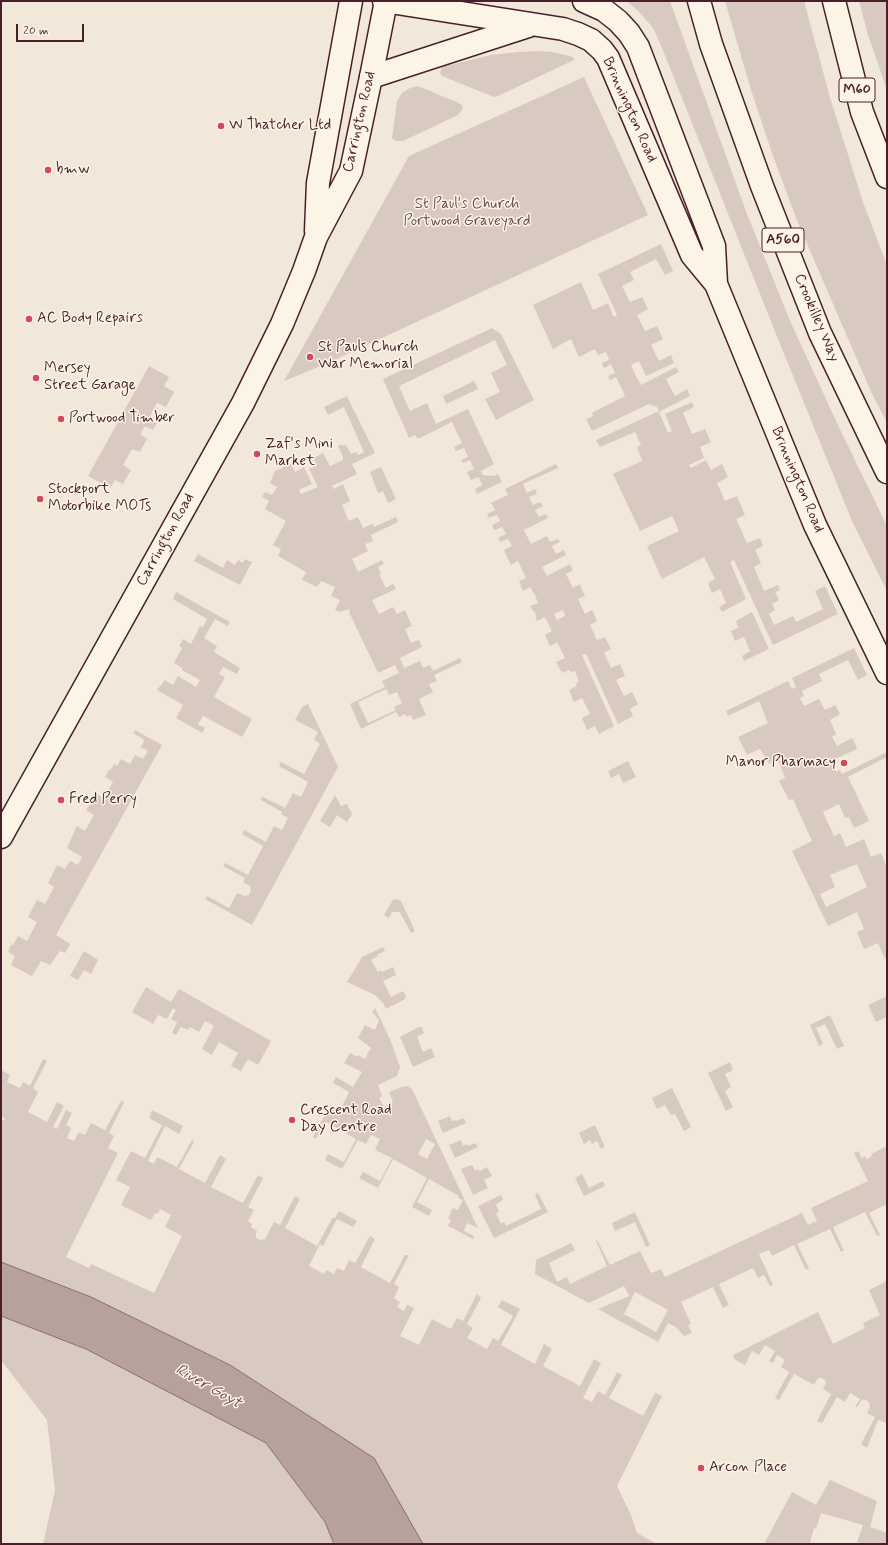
<!DOCTYPE html>
<html>
<head>
<meta charset="utf-8">
<style>
	body { margin:0 }
	#map { position:relative; width:888px; height:1545px; overflow:hidden; background:#f1e8da; font-family:Mynerve,sans-serif }
	canvas { display:block }
	.frame { position:absolute; inset:0; border:2px solid #4a1f2b; pointer-events:none }
	.scale { position:absolute; left:16px; top:24px; width:68px; height:18px; box-sizing:border-box; border:2px solid #4a1f2b; border-top:0; padding-left:5px; font-size:12px; line-height:14px; white-space:nowrap; color:#4a1f2b; -webkit-text-stroke:3px #fcf5e5; paint-order:stroke }
</style>
</head>
<body>
<div id="map">
<canvas width="888" height="1545"></canvas>
<div class="frame"></div>
<div class="scale">20 m</div>
</div>
<script>
const g = document.querySelector('canvas').getContext('2d');
g.lineJoin = 'round';
function fillPath(path, color) {
  g.fillStyle = color;
  g.fill(path, 'evenodd');
}
function shape(rows) {
  const path = new Path2D();
  for (const r of rows) {
    path.moveTo(r[0], r[1]);
    for (let i = 2; i < r.length; i += 2) path.lineTo(r[i], r[i + 1]);
  }
  return path;
}
function trace(path, color, width, dash) {
  g.strokeStyle = color;
  g.lineWidth = width;
  g.lineCap = dash ? 'butt' : 'round';
  g.setLineDash(dash || []);
  g.stroke(path);
}
function drawText(font, color, halo, rows, align = 'center') {
  g.font = font + ' Mynerve,sans-serif';
  g.lineWidth = 3;
  g.setLineDash([]);
  g.textBaseline = 'middle';
  g.strokeStyle = halo;
  g.fillStyle = color;
  for (const [text, x, y, turn = 0] of rows) {
    g.save();
    g.translate(x, y);
    g.rotate((+turn || 0) * Math.PI / 180);
    g.textAlign = isNaN(turn) ? turn : align;
    if (halo) g.strokeText(text, 0, 0);
    g.fillText(text, 0, 0);
    g.restore();
  }
}
fillPath(shape([
	[627,1,670,1,747,214,791,323,837,423,887,526,887,591,852,521,776,334,662,48,653,28,640,13],
	[725,1,804,1,831,101,864,205,887,265,887,423,871,392,796,218,772,153,751,90],
	[859,1,887,1,887,90,868,35],
	[539,51,553,52,573,57,574,60,498,96,494,97,442,76,440,73,442,67,491,55,518,52],
	[584,77,648,215,328,363,284,381,409,156],
	[418,86,461,104,463,108,458,115,403,141,395,141,392,138,397,101,402,93,410,88],
	[661,244,673,271,665,275,656,259,630,272,634,280,622,286,630,302,642,297,648,309,637,315,645,331,657,326,663,339,651,345,659,361,671,355,674,363,646,376,639,361,631,365,636,376,641,385,676,367,679,372,666,379,670,387,675,396,687,389,690,396,659,412,668,433,672,431,665,414,692,402,694,407,683,413,692,434,705,429,711,442,700,447,704,458,689,465,691,468,706,460,711,470,722,464,728,477,717,483,725,501,737,496,745,515,736,519,747,543,760,538,763,546,755,550,761,563,754,567,764,591,778,585,780,590,775,592,779,600,772,604,775,610,769,614,774,625,793,616,796,622,823,609,815,591,825,586,838,614,773,645,734,560,730,562,746,599,722,612,719,607,726,603,720,589,712,593,710,589,708,583,715,579,704,557,662,579,647,546,679,531,672,516,640,531,613,474,642,461,637,447,641,445,635,432,600,447,596,440,659,411,657,407,649,404,592,431,586,419,593,416,592,413,625,396,616,377,610,380,608,376,615,373,611,364,604,368,602,363,609,360,606,352,598,355,595,349,579,357,571,339,553,349,533,305,581,282,593,310,608,303,614,317,617,315,598,274],
	[492,328,501,334,534,400,496,420,485,399,500,392,491,373,507,365,495,340,399,386,410,411,427,403,436,424,468,409,494,464,481,471,483,475,494,476,498,474,502,482,477,494,475,489,482,485,479,477,471,480,467,472,474,469,470,460,463,463,461,460,468,457,464,448,456,451,454,447,462,443,452,422,418,439,415,435,409,438,383,379],
	[149,366,169,377,164,386,174,392,166,407,157,403,149,418,157,423,153,430,145,426,140,434,147,439,140,452,132,449,123,465,131,470,123,484,115,480,110,488,88,476],
	[474,381,478,389,446,404,443,396],
	[347,396,375,453,352,464,357,474,332,486,334,489,343,484,350,501,342,505,349,521,358,517,363,528,372,524,374,527,396,517,398,522,371,535,373,541,365,544,368,551,352,559,358,572,382,560,384,564,378,567,381,573,379,574,386,588,393,584,396,589,372,600,379,614,393,607,397,614,405,610,412,626,405,629,411,643,419,640,422,647,400,658,404,668,420,661,423,668,430,665,433,671,460,658,462,662,434,675,437,681,429,684,433,692,419,699,426,715,413,720,411,715,407,717,405,714,399,717,396,712,361,729,350,704,385,687,382,681,399,673,395,665,378,673,349,612,350,611,349,609,340,612,335,610,340,600,331,596,335,587,321,581,317,587,302,580,306,572,278,556,281,549,273,545,286,521,265,509,269,501,262,497,265,492,272,495,277,487,270,483,275,471,291,464,295,472,304,467,312,484,299,490,301,494,318,487,309,469,317,465,313,458,323,453,330,466,343,460,343,457,338,446,342,444,343,446,346,445,351,454,356,452,358,455,364,452,344,407,328,415,324,407],
	[386,689,389,695,397,692,402,703,394,707,396,710,368,723,358,702],
	[556,464,558,468,523,484,527,493,535,489,537,494,529,497,533,505,540,502,543,506,535,510,539,517,546,514,548,518,524,530,531,544,547,536,550,542,558,539,560,542,552,546,556,554,564,550,566,555,542,567,547,576,570,564,573,570,566,574,573,588,580,584,582,590,585,596,578,599,585,614,592,610,595,616,597,621,590,625,597,640,605,637,611,649,604,653,611,668,620,664,625,676,616,680,624,696,632,692,638,704,630,709,633,716,618,724,586,654,582,655,614,726,599,734,595,726,587,730,582,718,590,714,582,698,574,702,569,690,577,686,576,683,579,682,575,671,571,672,569,670,562,673,556,662,565,658,557,642,550,646,545,635,552,631,545,617,537,621,535,612,533,611,530,606,538,603,535,595,530,587,523,591,519,581,526,578,518,561,511,565,504,550,512,546,508,539,500,542,498,538,506,534,502,527,494,530,492,525,500,521,497,515,489,518,487,514,495,510,491,503,508,495,505,489],
	[563,610,565,616,557,620,554,614],
	[381,467,396,499,388,503,383,491,378,493,370,472],
	[198,554,223,568,227,560,235,565,238,560,243,563,245,559,252,562,240,585,194,561],
	[176,592,230,622,228,626,215,619,204,638,217,646,214,652,240,668,237,674,223,667,219,674,225,677,214,697,252,719,242,737,203,716,198,724,205,728,202,733,176,718,183,705,157,690,165,680,173,685,178,676,196,687,200,680,182,670,182,668,174,663,182,648,179,646,183,639,191,644,200,626,203,627,207,619,173,599],
	[752,612,769,649,744,661,742,656,750,651,744,637,735,641,731,631,738,628,736,621],
	[854,648,867,675,858,680,848,660,819,674,822,681,802,691,804,696,800,698,804,706,819,699,825,710,835,705,840,714,830,720,836,734,832,737,837,746,852,738,855,743,857,749,831,761,836,772,840,770,842,774,887,752,887,757,848,777,869,821,854,828,849,817,845,818,839,804,823,812,834,836,840,833,846,847,864,839,871,857,881,853,887,868,887,958,885,959,878,943,864,949,857,932,864,929,857,912,828,926,792,851,812,841,793,799,789,800,779,781,785,778,778,760,769,764,760,749,747,755,738,737,768,723,759,701,728,716,726,711,788,681,792,689,796,687,792,678],
	[857,864,867,887,826,907,820,894,835,887,830,875],
	[308,704,338,767,252,925,205,899,207,896,229,908,237,893,244,896,249,895,251,891,250,886,243,882,245,878,223,866,225,863,248,875,263,846,242,834,244,830,266,842,274,826,282,830,288,818,281,814,282,812,261,800,261,798,263,797,285,808,293,793,301,797,308,782,279,766,281,762,304,774,320,744,314,740,318,732,295,720,302,707],
	[135,730,162,745,56,935,70,944,65,953,60,951,50,965,41,961,32,976,11,965,15,956,8,952,11,945,13,945,18,936,27,941,37,922,28,917,37,900,45,904,54,887,48,883,57,865,65,869,70,861,78,865,82,857,67,848,77,826,85,831,94,815,86,810,92,802,95,793,104,798,113,782,105,777,109,770,112,768,114,764,117,766,121,759,130,764,135,755,143,759,148,751,139,746,142,746,144,741,143,739,133,733],
	[628,761,636,777,623,783,619,774,611,778,608,771],
	[335,795,341,806,347,804,352,814,347,822,337,815,330,827,320,821],
	[397,899,401,901,415,931,411,933,400,912,392,912,389,918,384,915,393,900],
	[383,947,385,951,377,955,378,956,371,960,378,972,381,970,382,972,393,967,396,975,383,981,391,997,403,991,406,996,405,999,386,1009,383,1003,375,995,347,982,362,957],
	[84,951,98,960,91,974,84,970,78,980,70,976],
	[146,987,171,1002,179,989,271,1041,258,1065,248,1059,241,1071,231,1066,238,1053,219,1042,212,1055,202,1049,214,1026,205,1021,199,1032,190,1027,188,1030,181,1027,176,1035,172,1033,177,1022,171,1019,176,1010,173,1008,167,1019,158,1015,153,1024,132,1012],
	[887,996,887,1017,876,1022,868,1005],
	[375,1008,390,1039,400,1067,397,1076,378,1085,382,1096,379,1098,384,1107,393,1102,389,1092,402,1087,407,1086,412,1089,478,1228,467,1223,464,1231,474,1236,473,1239,448,1226,451,1220,448,1218,453,1208,458,1210,463,1200,458,1198,459,1196,429,1179,417,1202,432,1210,429,1216,412,1207,427,1178,393,1159,378,1188,359,1178,363,1172,380,1181,392,1158,375,1150,380,1139,371,1135,366,1144,358,1140,342,1169,325,1160,328,1154,344,1162,356,1139,326,1122,316,1139,313,1137,330,1105,340,1110,349,1092,333,1083,336,1077,353,1087,362,1072,344,1063,350,1053,357,1057,358,1055,365,1059,368,1053,371,1048,358,1038,365,1025,375,1030,379,1020,372,1012],
	[426,1139,435,1144,427,1159,418,1154],
	[830,1015,844,1046,837,1049,825,1024,816,1028,823,1044,819,1046,810,1025],
	[419,1027,422,1027,424,1033,417,1037,423,1052,431,1048,435,1057,413,1067,400,1037],
	[43,1059,47,1061,33,1088,38,1092,28,1112,47,1122,57,1102,64,1106,53,1127,57,1129,66,1110,72,1113,66,1125,71,1128,67,1138,74,1141,79,1132,85,1135,91,1123,105,1130,121,1101,124,1102,109,1133,114,1136,108,1148,118,1153,66,1257,89,1268,91,1264,154,1293,182,1236,165,1227,171,1215,160,1209,158,1214,155,1213,151,1220,121,1205,130,1187,116,1180,131,1151,145,1158,162,1125,149,1118,152,1110,183,1126,179,1134,165,1126,148,1161,154,1164,157,1157,177,1167,192,1140,194,1142,179,1169,205,1183,220,1155,226,1159,211,1187,243,1203,258,1175,263,1178,248,1207,254,1210,248,1221,252,1224,251,1227,257,1231,256,1234,256,1238,261,1240,265,1239,274,1222,280,1225,295,1196,300,1199,285,1228,317,1246,333,1217,335,1218,339,1211,357,1221,353,1227,337,1219,323,1246,320,1244,309,1266,324,1274,327,1270,334,1274,337,1268,344,1271,349,1260,355,1263,370,1236,375,1239,361,1267,390,1283,405,1255,409,1255,394,1284,399,1287,394,1298,400,1302,397,1307,404,1311,407,1305,414,1308,400,1336,419,1345,432,1319,451,1329,457,1318,463,1321,477,1294,481,1298,467,1324,473,1328,467,1338,487,1349,493,1338,498,1341,513,1316,498,1307,502,1300,520,1309,501,1345,535,1364,544,1344,552,1349,543,1366,580,1386,594,1359,601,1363,583,1398,592,1402,598,1391,605,1395,617,1372,622,1375,609,1398,643,1416,655,1393,662,1396,617,1486,631,1515,637,1533,657,1544,423,1544,374,1458,230,1365,91,1297,1,1262,1,1121,5,1119,1,1115,1,1070,10,1075,7,1082,20,1088,23,1082,30,1086],
	[730,1062,733,1070,725,1074,731,1087,725,1091,733,1107,726,1111,708,1073],
	[672,1088,691,1127,684,1131,675,1114,671,1115,665,1105,657,1109,652,1098],
	[450,1116,452,1121,455,1120,456,1121,464,1118,466,1123,443,1133,438,1121],
	[595,1125,605,1147,601,1149,597,1141,592,1144,590,1140,584,1144,579,1133],
	[461,1140,463,1146,466,1144,468,1146,475,1143,478,1147,455,1158,449,1145],
	[887,1146,887,1204,869,1213,880,1235,877,1236,865,1212,833,1227,844,1251,843,1251,841,1252,830,1229,797,1244,809,1268,806,1270,794,1245,772,1256,769,1250,759,1254,773,1285,770,1286,764,1275,758,1278,753,1268,719,1284,729,1305,723,1308,713,1287,681,1302,691,1324,688,1325,692,1333,684,1336,677,1328,668,1323,658,1342,598,1309,629,1296,624,1286,589,1303,535,1274,536,1260,571,1243,575,1250,549,1263,557,1282,567,1277,570,1284,607,1266,596,1241,597,1240,610,1265,640,1251,651,1273,661,1269,665,1277,802,1213,808,1225,817,1221,811,1208,868,1181,854,1153,859,1151,861,1158,865,1156,867,1159,872,1156,871,1154],
	[635,1292,668,1310,656,1332,624,1314],
	[472,1165,475,1170,478,1169,480,1171,487,1167,492,1176,484,1180,488,1188,473,1195,461,1169],
	[582,1174,589,1188,603,1181,605,1186,584,1196,575,1178],
	[538,1193,548,1212,494,1238,478,1206,501,1195,503,1200,496,1204,499,1212,496,1213,501,1224,504,1222,506,1226,541,1209,535,1195],
	[635,1212,650,1245,646,1247,635,1222,615,1231,612,1223],
	[887,1281,887,1423,878,1420,867,1448,861,1444,875,1417,867,1413,870,1407,869,1402,864,1399,861,1401,857,1407,855,1407,860,1399,850,1393,845,1402,837,1397,822,1423,817,1421,831,1394,823,1389,826,1383,825,1380,821,1378,818,1378,814,1385,794,1374,779,1400,775,1398,789,1372,781,1367,785,1360,777,1355,773,1363,769,1361,775,1351,765,1345,759,1355,752,1351,745,1365,734,1359,733,1355,818,1312,833,1344,865,1328,863,1323,880,1315,869,1290],
	[1,1316,86,1349,266,1443,325,1523,334,1544,43,1544,55,1490,47,1420,1,1360],
	[830,1480,877,1501,870,1527,887,1533,887,1544,860,1544,860,1543,857,1542,863,1525,821,1513,816,1529,814,1528,810,1543,812,1544,764,1544,792,1492,816,1505]
]), '#d8cac0');
const water = shape([
	[1,1262,91,1297,230,1365,374,1458,423,1544,334,1544,325,1522,266,1443,86,1349,1,1316,1,1262]
]);
fillPath(water, '#b6a19c');
trace(water, '#8b6d6f', 1);
const minor = shape([
	[384,1,563,29,578,34,591,40,602,50,608,58,692,255,716,284,815,525,887,673],
	[584,1,604,10,618,21,629,33,638,47,714,246,716,284],
	[371,77,528,26]
]);
const major = shape([
	[699,1,711,44,762,186,820,333,887,472],
	[316,231,318,183,351,1],
	[1,837,243,403,282,324,304,271,316,237,351,171,371,77,386,1]
]);
const highway = shape([
	[834,1,862,112,887,177]
]);
trace(minor, '#4a1f2b', 25);
trace(major, '#4a1f2b', 25);
trace(highway, '#4a1f2b', 25);
trace(minor, '#fcf5e5', 22);
trace(major, '#fcf5e5', 22);
trace(highway, '#fcf5e5', 22);
for (const [x, y, r, color] of [
	[221,126,4,"#d1495b"],
	[48,170,4,"#d1495b"],
	[29,319,4,"#d1495b"],
	[310,357,4,"#d1495b"],
	[36,378,4,"#d1495b"],
	[61,419,4,"#d1495b"],
	[257,454,4,"#d1495b"],
	[40,499,4,"#d1495b"],
	[844,763,4,"#d1495b"],
	[61,800,4,"#d1495b"],
	[292,1120,4,"#d1495b"],
	[701,1468,4,"#d1495b"]
]) {
  const dot = new Path2D();
  dot.arc(x, y, r, 0, 2 * Math.PI);
  g.fillStyle = color;
  g.fill(dot);
  trace(dot, '#fcf5e5', 1.5);
}
for (const [x, y, w] of [
	[857,90,36],
	[783,240,42]
]) {
  const box = new Path2D();
  box.roundRect(x - w / 2, y - 12, w, 24, 3);
  g.fillStyle = '#fcf5e5';
  g.fill(box);
  trace(box, '#4a1f2b', 1);
}
drawText('bold 14px', '#4a1f2b', null, [
	["M60",857,90],
	["A560",783,240]
]);
drawText('15px', '#4a1f2b', '#fcf5e5', [
	["Brinnington Road",629,110,66],
	["Carrington Road",360,122,-77],
	["Crookilley Way",816,318,67],
	["Brinnington Road",797,480,67],
	["Carrington Road",166,540,-61]
]);
drawText('15px', '#4a1f2b', '#fcf5e5', [
	["W Thatcher Ltd",229,126],
	["bmw",56,170],
	["AC Body Repairs",37,319],
	["St Pauls Church",318,348],
	["War Memorial",318,365],
	["Mersey",44,369],
	["Street Garage",44,386],
	["Portwood Timber",69,419],
	["Zaf's Mini",265,445],
	["Market",265,462],
	["Stockport",48,490],
	["Motorbike MOTs",48,507],
	["Manor Pharmacy",836,763,"right"],
	["Fred Perry",69,800],
	["Crescent Road",300,1111],
	["Day Centre",300,1128],
	["Arcon Place",709,1468]
], 'left');
drawText('15px', '#6e4a50', '#fcf5e5', [
	["St Paul's Church",467,205],
	["Portwood Graveyard",467,222]
]);
drawText('italic 16px', '#704c53', '#fcf5e5', [
	["River Goyt",208,1387,30]
]);
</script>
</body>
</html>
